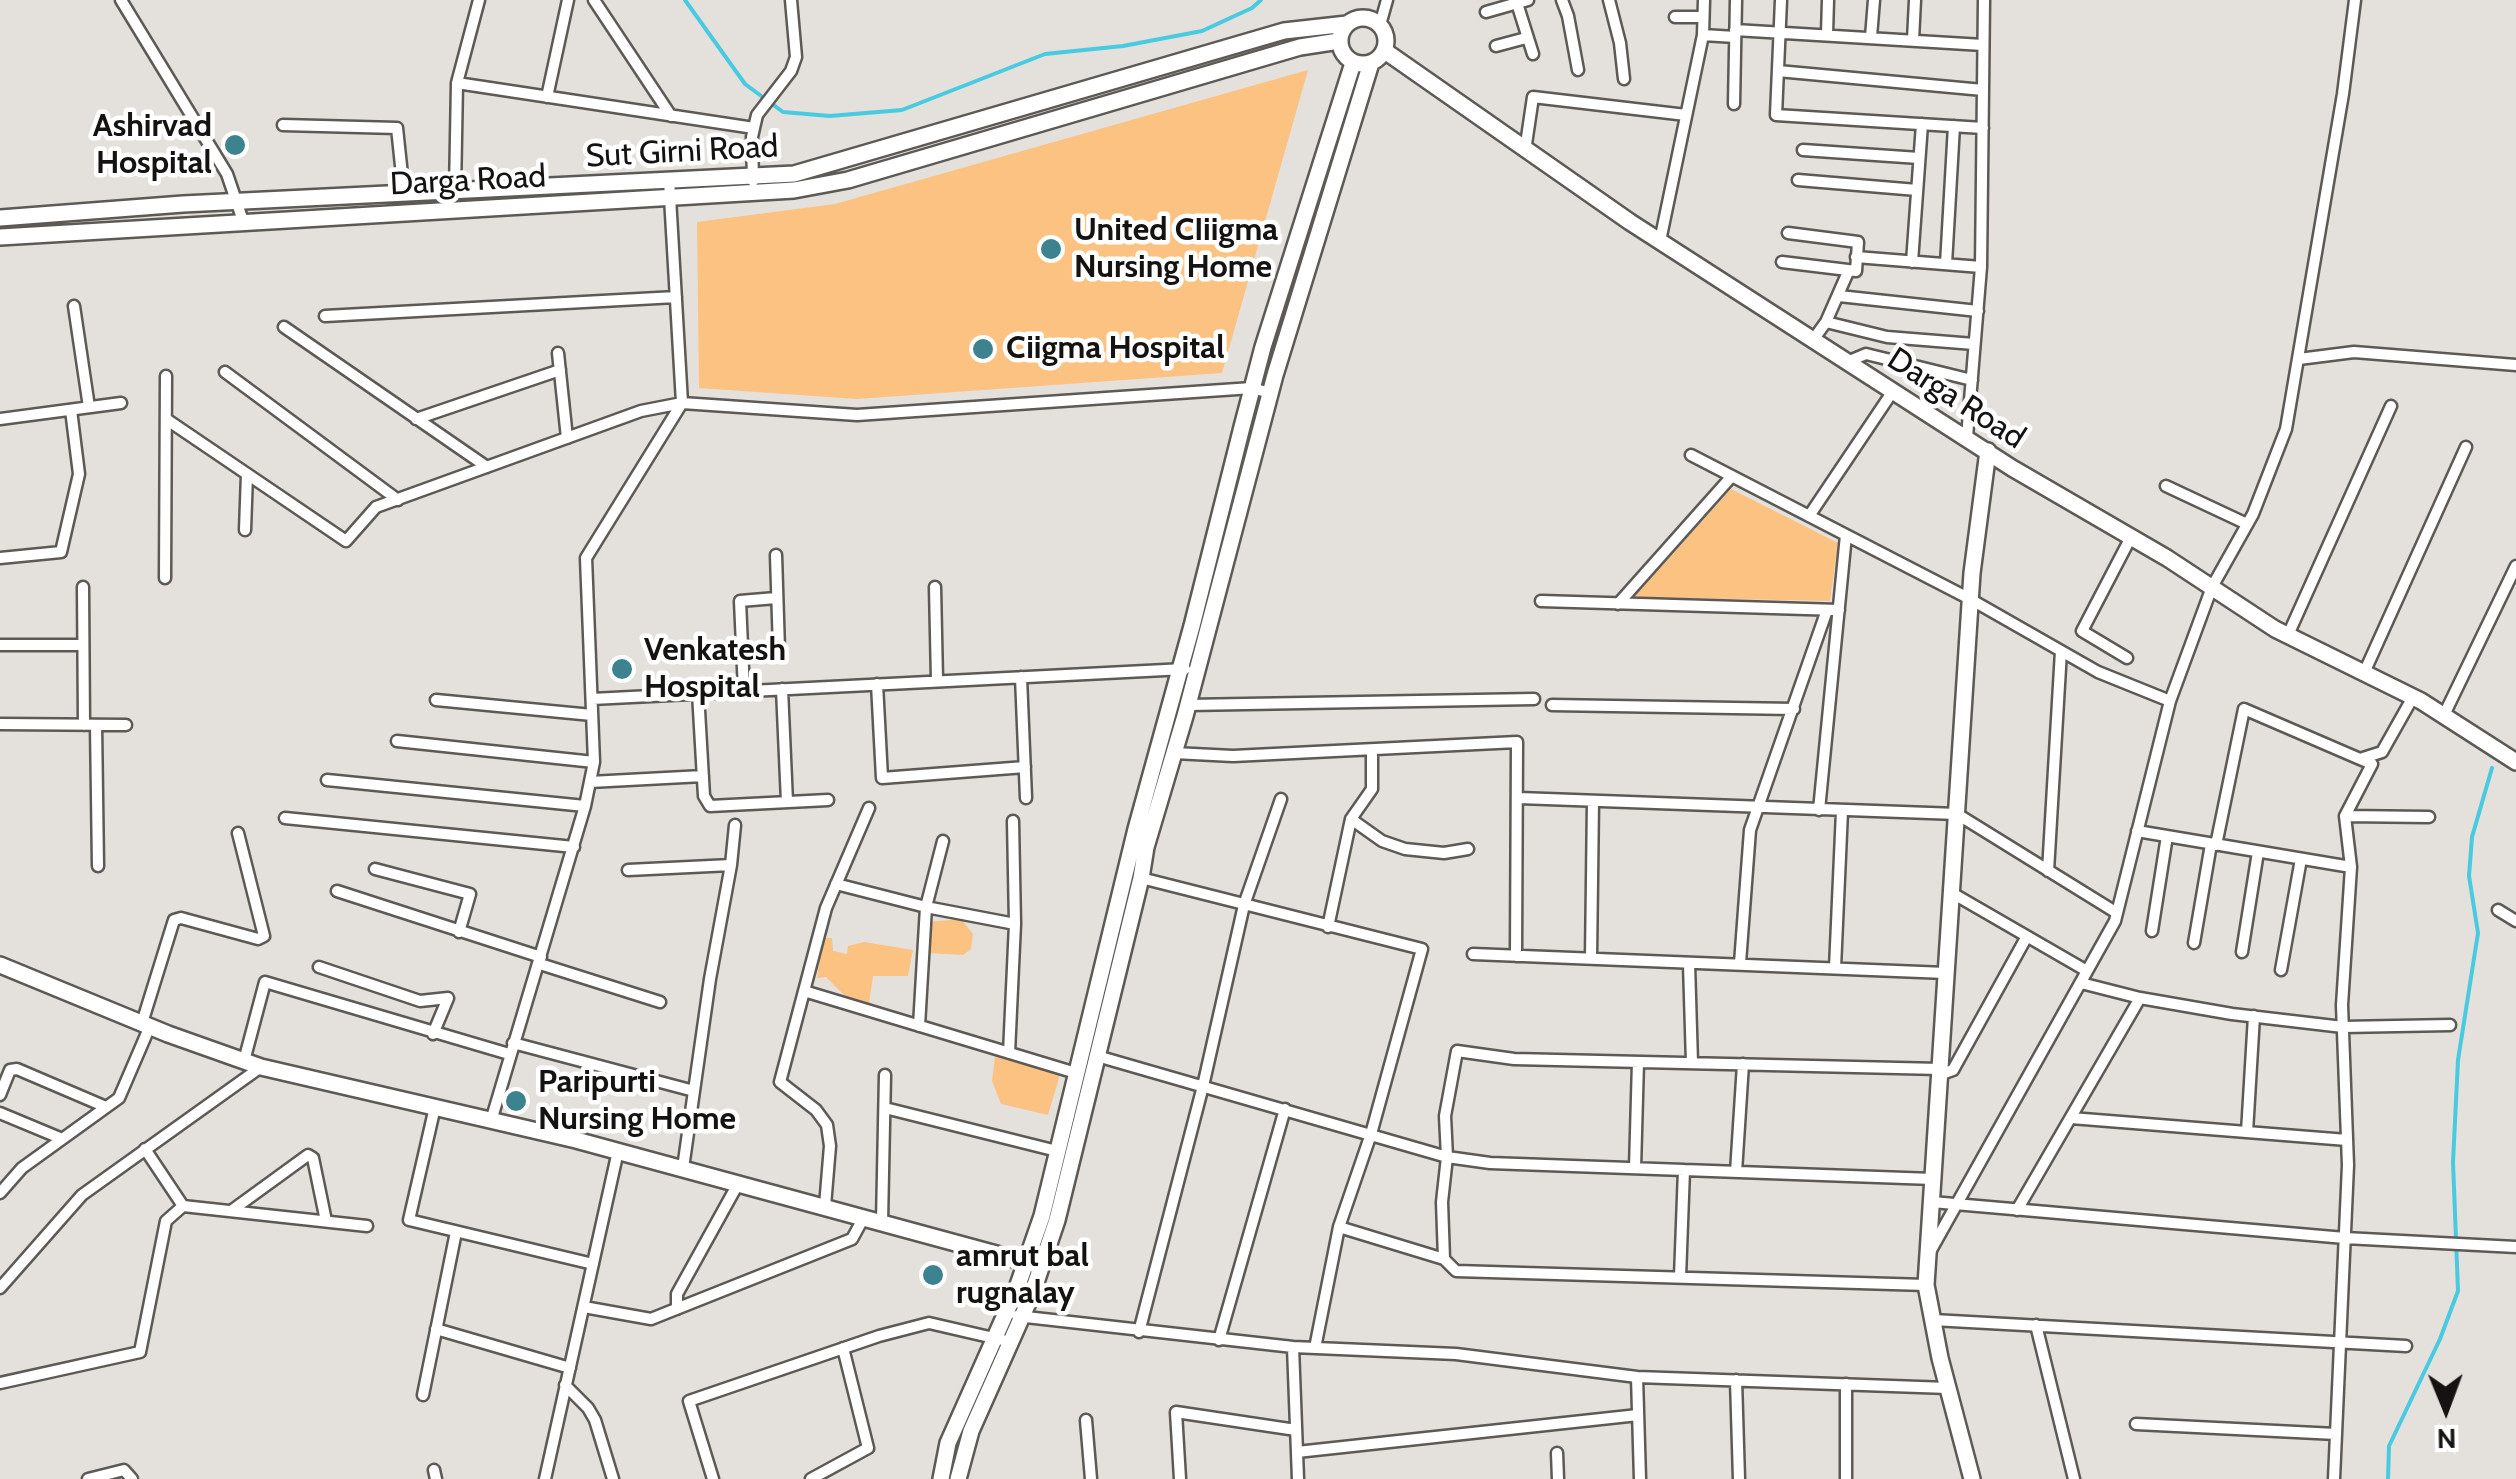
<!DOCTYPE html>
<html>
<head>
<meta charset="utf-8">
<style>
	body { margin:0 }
	#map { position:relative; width:2516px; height:1479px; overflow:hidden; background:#e4e0dc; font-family:Cabin,sans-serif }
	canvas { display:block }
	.north { position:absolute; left:2396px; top:1359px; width:100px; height:100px; -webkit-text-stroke:8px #fff; paint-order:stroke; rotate:179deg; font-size:28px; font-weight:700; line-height:40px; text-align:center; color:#141312 }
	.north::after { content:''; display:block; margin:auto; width:35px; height:45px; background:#141312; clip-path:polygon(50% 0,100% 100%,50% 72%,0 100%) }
</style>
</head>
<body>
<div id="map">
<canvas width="2516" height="1479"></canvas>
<div class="north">N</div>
</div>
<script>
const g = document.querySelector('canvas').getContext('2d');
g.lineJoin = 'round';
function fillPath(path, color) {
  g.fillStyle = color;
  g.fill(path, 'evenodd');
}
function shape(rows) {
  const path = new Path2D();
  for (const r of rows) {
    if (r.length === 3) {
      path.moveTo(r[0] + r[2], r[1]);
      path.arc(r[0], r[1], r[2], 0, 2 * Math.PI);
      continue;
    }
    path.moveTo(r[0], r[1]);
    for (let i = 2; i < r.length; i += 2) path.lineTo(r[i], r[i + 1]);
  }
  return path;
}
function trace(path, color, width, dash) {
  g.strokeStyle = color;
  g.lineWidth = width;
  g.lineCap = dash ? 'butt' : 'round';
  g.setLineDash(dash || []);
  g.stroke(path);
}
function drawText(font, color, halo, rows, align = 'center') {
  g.font = font + ' Cabin,sans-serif';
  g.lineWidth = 9;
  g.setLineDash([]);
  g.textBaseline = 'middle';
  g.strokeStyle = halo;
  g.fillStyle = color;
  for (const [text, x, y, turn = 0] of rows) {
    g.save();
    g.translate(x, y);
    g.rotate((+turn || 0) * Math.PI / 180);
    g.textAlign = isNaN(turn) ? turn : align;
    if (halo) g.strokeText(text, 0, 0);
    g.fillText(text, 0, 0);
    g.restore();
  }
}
fillPath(shape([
	[1308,70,1222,373,857,399,699,388,697,222,835,204],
	[1731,489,1838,543,1830,601,1634,597],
	[961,919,973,934,971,949,963,955,928,953,928,922],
	[822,938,832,938,833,951,847,954,848,946,864,942,913,950,908,976,873,976,869,1004,850,1001,826,977,817,978],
	[995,1057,1051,1072,1061,1071,1048,1115,1001,1104,992,1081]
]), '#fcc282');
trace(shape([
	[685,0,745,84,783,112,830,116,902,110,1045,54,1123,46,1202,31,1252,8,1261,0],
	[2388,1479,2389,1446,2440,1339,2458,1291,2453,1162,2458,1060,2478,933,2469,876,2472,837,2492,768]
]), '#48cae0', 4);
const street = shape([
	[121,0,227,174,243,221],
	[594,0,671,116],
	[1516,0,1533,54],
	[1562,0,1568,16,1578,70],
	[1609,0,1620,43,1624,79],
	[1704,0,1703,35,1735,37],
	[1781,0,1776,115,1983,128],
	[1486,12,1528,0],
	[1675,17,1703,17],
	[1380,25,1387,0],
	[1735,30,1983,45],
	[1827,34,1828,0],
	[1871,37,1874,0],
	[1913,40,1915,0],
	[1496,46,1526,38],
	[1778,71,1983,90],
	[457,83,754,128],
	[547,97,568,0],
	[1734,104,1736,0],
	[283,125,397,128,404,194],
	[1803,150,1919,158],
	[1525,151,1533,97,1686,115],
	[1798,180,1917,190],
	[753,181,752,137,757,115,791,71,796,57,791,0],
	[455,192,457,83,479,0],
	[1660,241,1703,35],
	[1856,257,1981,267],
	[1782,262,1856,271,1858,242,1788,233],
	[1912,262,1922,124],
	[1946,264,1954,126],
	[1839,296,1978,311],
	[74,306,89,407],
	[325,316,676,297],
	[1826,322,1887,337,1974,344],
	[284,327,487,467],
	[1813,340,1826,322,1848,272],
	[558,353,567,438],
	[2299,359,2354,352,2516,365],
	[1847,362,1866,354,1972,380],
	[225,372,398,500],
	[0,419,121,403],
	[166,419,346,541,376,507,641,411,682,403,857,415,1252,388,1270,393],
	[416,419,560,370],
	[1967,437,1981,267,1984,0],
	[1691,455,1970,599,2098,672,2170,701],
	[2166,486,2247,524],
	[1809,516,1893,391],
	[245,530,247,474],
	[776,555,779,650],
	[0,558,61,552,79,474,71,410],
	[165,578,166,376],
	[83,587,84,725],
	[935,587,937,680],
	[1541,601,1839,610],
	[1618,604,1732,476],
	[2288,635,2391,406],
	[0,645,83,645],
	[2127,658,2082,631,2131,537],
	[2364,673,2466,447],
	[1021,677,1026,798],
	[877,684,882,778,1025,767],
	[782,689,787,802],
	[744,691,740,601,776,598],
	[698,693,704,796,710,806,828,800],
	[592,699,1185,669],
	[436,700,592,715],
	[1188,705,1534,699],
	[1552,705,1794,709],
	[2444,715,2516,566],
	[0,724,126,725],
	[96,725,98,866],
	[397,741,594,762],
	[1174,753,1233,756,1517,742,1516,956],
	[327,780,585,806],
	[590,782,703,776],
	[1519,798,1957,814,2117,913],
	[1819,810,1846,535],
	[2345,816,2429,817],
	[285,818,574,847],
	[1351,819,1382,841,1405,849,1444,853,1468,849],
	[2137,831,2351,867],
	[2216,845,2244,709,2360,759],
	[375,869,470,894,459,932],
	[628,870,731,865],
	[2048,871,2061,651],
	[1141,878,1422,949,1371,1134,1339,1227,1315,1348],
	[836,884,926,907,1015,924],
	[337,891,541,957],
	[1952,893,2087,971],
	[2498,910,2516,921],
	[1328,927,1351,819,1372,789,1372,750],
	[2152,931,2167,836],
	[2194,943,2211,844],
	[2242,952,2258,852],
	[1473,954,1946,973],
	[1591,958,1593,801],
	[1740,963,1750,830,1827,610],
	[540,964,660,1002],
	[1689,964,1692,1063],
	[319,967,420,1001,448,998,433,1034],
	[1835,968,1842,811],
	[2281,970,2301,859],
	[2081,983,2140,998,2232,1014,2343,1027,2450,1025],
	[804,991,1076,1073],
	[142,1023,174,920,181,918,258,939,264,936,238,833],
	[919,1026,926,907,943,841],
	[513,1043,694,1091],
	[1009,1053,1015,924,1013,821],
	[1097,1056,1447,1157,1490,1163,1933,1179],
	[244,1061,265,982,509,1054],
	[1939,1075,1953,1070,2026,938],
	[0,1095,10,1070,17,1069,106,1107],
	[435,1107,409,1220,593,1264],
	[885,1108,1057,1151],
	[0,1113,60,1138],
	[2071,1118,2347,1140],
	[491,1121,585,806,594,762,586,558,682,403,669,180],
	[2247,1132,2254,1016],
	[145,1149,183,1206,367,1226],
	[683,1168,710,979,731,865,735,825],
	[1635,1168,1638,1062],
	[1736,1172,1743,1064],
	[0,1193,22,1168,119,1098,150,1026],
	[1932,1202,2345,1238,2516,1247],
	[825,1206,830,1146,827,1125,816,1110,780,1082,826,908,869,808],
	[2017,1210,2140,998],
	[231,1211,308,1155,313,1158,326,1221],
	[882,1222,885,1075],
	[1339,1227,1444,1259],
	[1931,1250,2115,921,2170,701,2212,587,2253,514,2286,429,2343,94,2355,0],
	[1680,1277,1684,1170],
	[1926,1285,1456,1271,1444,1259,1442,1202,1447,1157,1445,1116,1457,1051,1514,1059,1940,1069],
	[0,1288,82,1195,261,1067],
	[584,1307,651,1319,852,1239,864,1217],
	[677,1309,677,1294,739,1182],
	[1017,1316,1293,1347,1456,1354,1637,1377,1948,1388],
	[1933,1320,2406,1346],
	[2036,1325,2074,1479],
	[436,1329,570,1368],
	[1139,1332,1203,1086,1244,905,1281,799],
	[1219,1340,1285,1109],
	[1293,1347,1298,1479],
	[1637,1377,1640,1479],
	[1736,1380,1739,1479],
	[0,1383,140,1352,166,1221,183,1206],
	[565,1385,588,1408,595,1420,613,1479],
	[423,1395,456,1232],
	[1086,1420,1091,1479],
	[2136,1424,2336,1434],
	[1297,1452,1638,1415],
	[1557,1453,1558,1479],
	[434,1470,436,1479],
	[88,1479,124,1470,132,1479],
	[545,1479,618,1151],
	[713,1479,689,1401,879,1336,929,1323,1011,1342],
	[811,1479,868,1448,843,1348],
	[1180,1479,1176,1412,1296,1430],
	[1846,1479,1846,1384],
	[2334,1479,2348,1165,2342,1005,2351,867,2345,816,2372,764,2360,759,2382,752,2413,697]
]);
const secondary = shape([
	[1363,41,23],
	[1385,51,1630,222,2012,468,2167,558,2275,629,2421,701,2516,762],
	[0,218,183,204,794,174,1284,31,1347,24],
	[0,237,794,190,848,180,1300,47,1339,41],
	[0,965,168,1034,261,1067,576,1140,1033,1264],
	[941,1479,948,1443,1017,1288,1042,1216,1136,829,1192,626,1242,427,1263,347,1353,63],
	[958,1479,971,1431,1032,1294,1057,1220,1141,878,1146,847,1185,716,1275,375,1371,63],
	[1972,1479,1940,1358,1926,1285,1972,573,1988,451]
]);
trace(street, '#5d5a56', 15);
trace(secondary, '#5d5a56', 20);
trace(street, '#fff', 10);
trace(secondary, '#fff', 15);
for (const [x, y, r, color] of [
	[235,145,12,"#3d828f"],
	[1051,249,12,"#3d828f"],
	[983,349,12,"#3d828f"],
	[622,669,12,"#3d828f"],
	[516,1101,12,"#3d828f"],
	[933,1275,12,"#3d828f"]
]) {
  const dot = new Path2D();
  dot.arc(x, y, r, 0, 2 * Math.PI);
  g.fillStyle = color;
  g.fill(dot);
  trace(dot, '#fff', 4);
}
drawText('bold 32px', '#141312', '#fff', [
	["Ashirvad",212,127,"right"],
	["Hospital",212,164,"right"],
	["United CIiigma",1074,231],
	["Nursing Home",1074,268],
	["Ciigma Hospital",1006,349],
	["Venkatesh",644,651],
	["Hospital",644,688],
	["Paripurti",538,1083],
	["Nursing Home",538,1120],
	["amrut bal",956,1257],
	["rugnalay",956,1294]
], 'left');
drawText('32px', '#141312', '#fff', [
	["Sut Girni Road",682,152,-3],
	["Darga Road",468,181,-3],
	["Darga Road",1956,399,33]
]);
</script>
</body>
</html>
